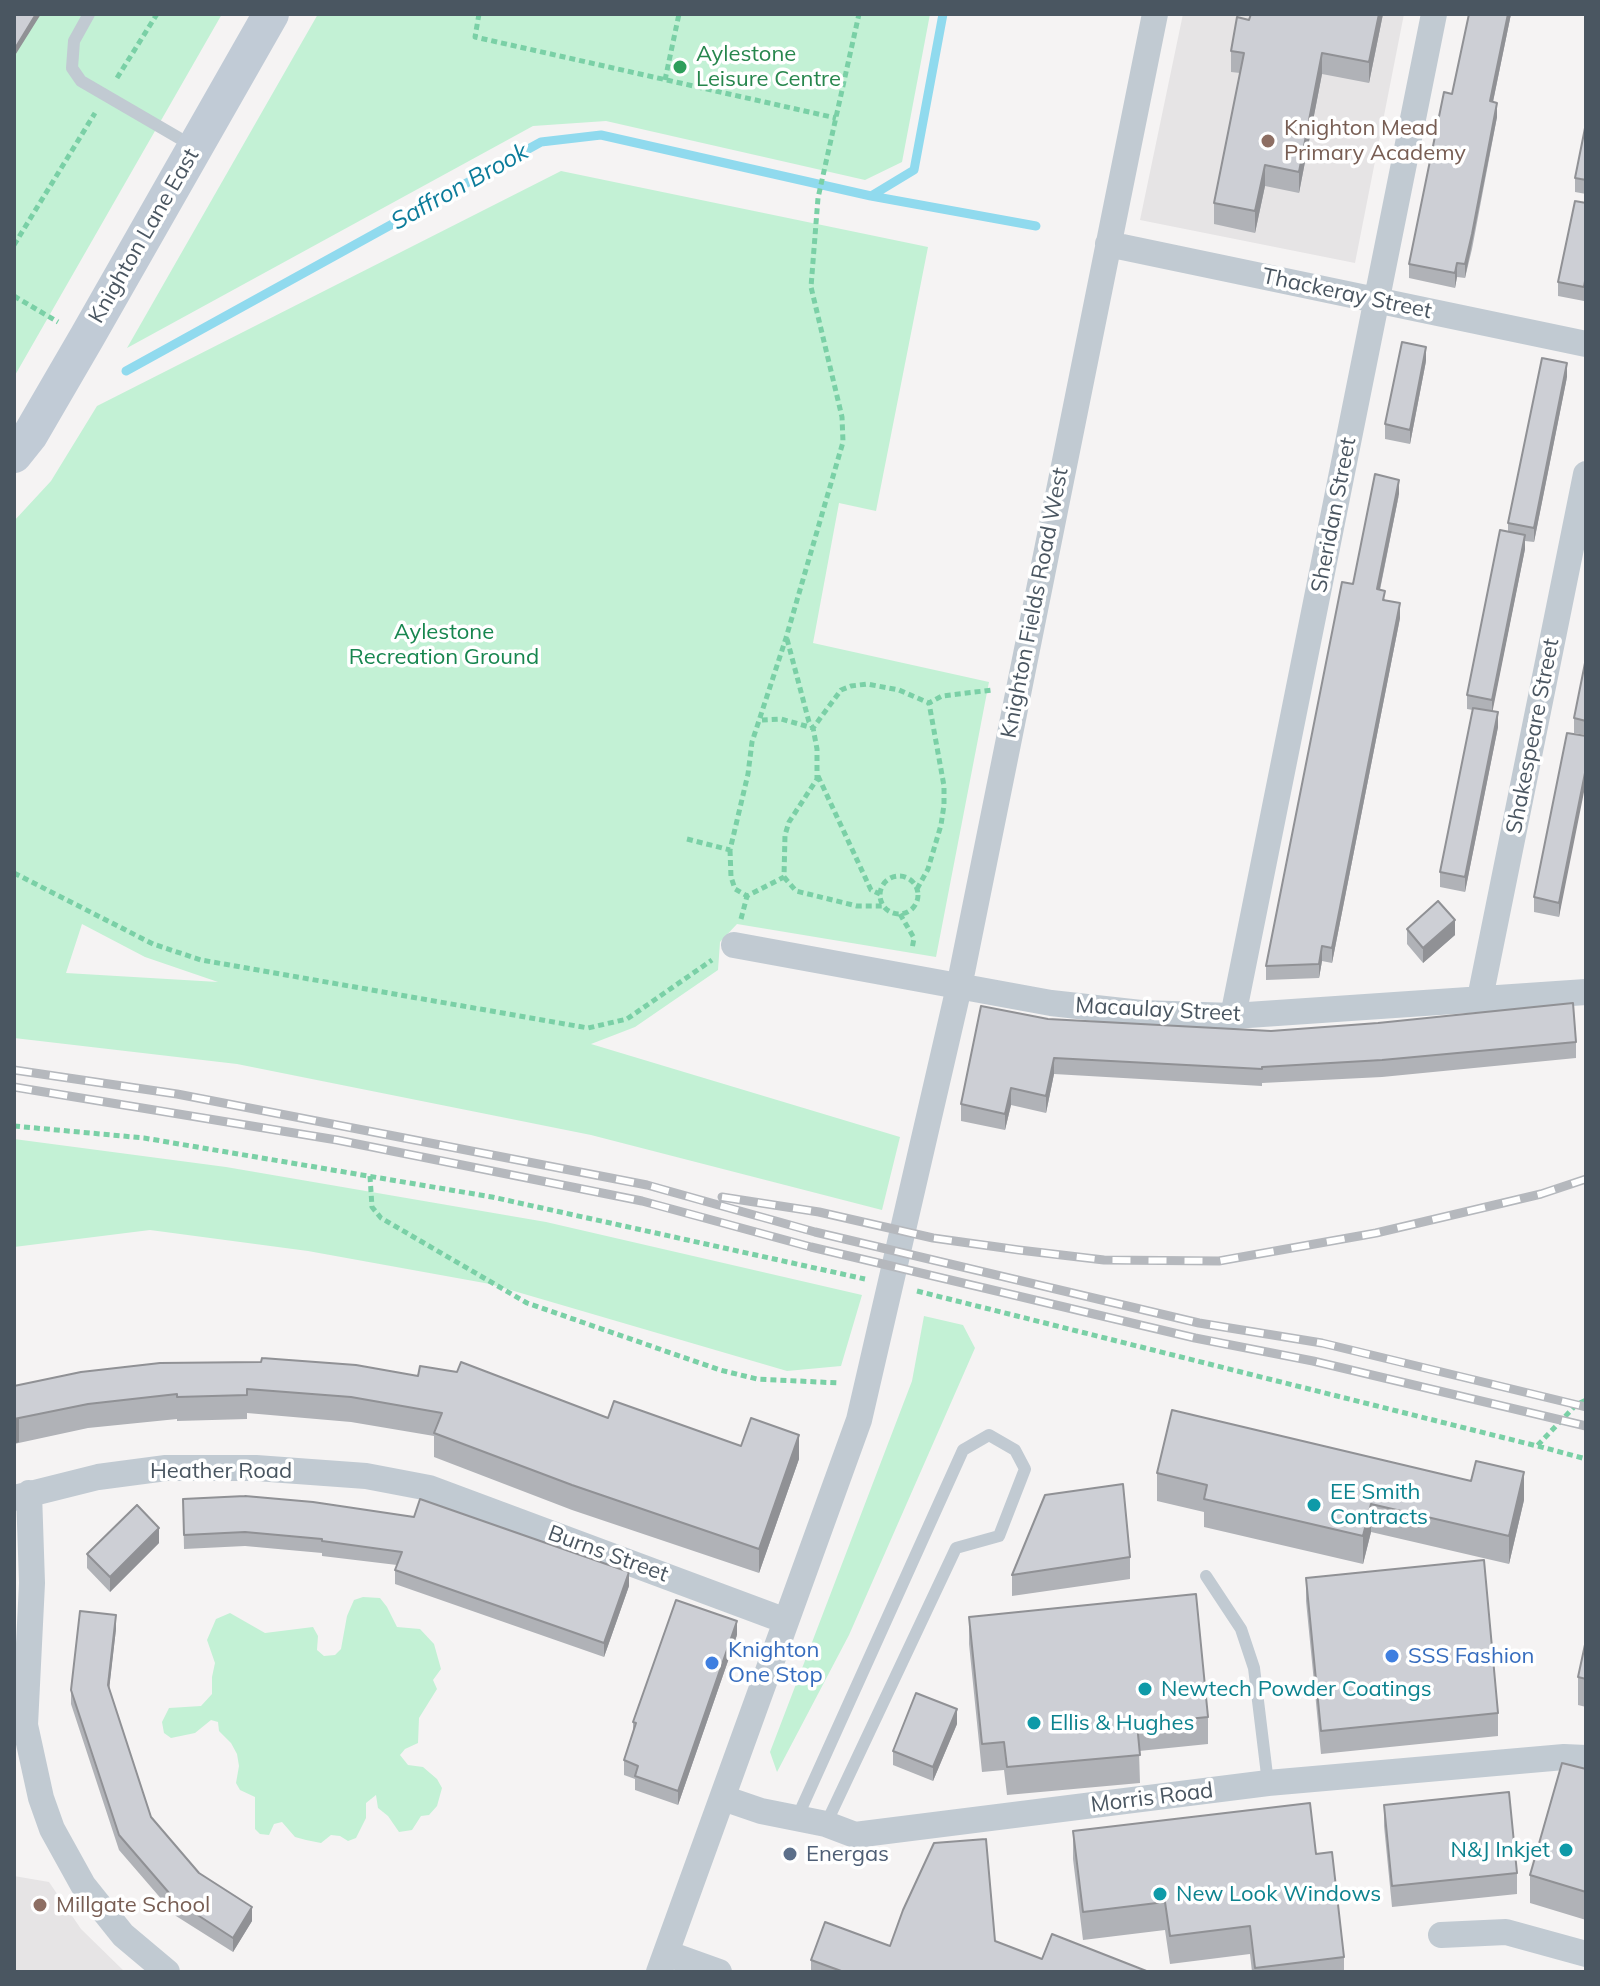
<!DOCTYPE html>
<html>
<head>
<meta charset="utf-8">
<style>
	body { margin:0 }
	#map { position:relative; width:1600px; height:1986px; overflow:hidden; background:#f5f3f3; font-family:Mulish,sans-serif }
	canvas { display:block }
	.frame { position:absolute; inset:0; border:16px solid #4a5661; pointer-events:none }
</style>
</head>
<body>
<div id="map">
<canvas width="1600" height="1986"></canvas>
<div class="frame"></div>
</div>
<script>
const g = document.querySelector('canvas').getContext('2d');
g.lineJoin = 'round';
function fillPath(path, color) {
  g.fillStyle = color;
  g.fill(path, 'evenodd');
}
function shape(rows) {
  const path = new Path2D();
  for (const r of rows) {
    if (r.length === 3) {
      path.moveTo(r[0] + r[2], r[1]);
      path.arc(r[0], r[1], r[2], 0, 2 * Math.PI);
      continue;
    }
    path.moveTo(r[0], r[1]);
    for (let i = 2; i < r.length; i += 2) path.lineTo(r[i], r[i + 1]);
  }
  return path;
}
function trace(path, color, width, dash) {
  g.strokeStyle = color;
  g.lineWidth = width;
  g.lineCap = dash ? 'butt' : 'round';
  g.setLineDash(dash || []);
  g.stroke(path);
}
function drawText(font, color, halo, rows, align = 'center') {
  g.font = font + ' Mulish,sans-serif';
  g.lineWidth = 7;
  g.setLineDash([]);
  g.textBaseline = 'middle';
  g.strokeStyle = halo;
  g.fillStyle = color;
  for (const [text, x, y, turn = 0] of rows) {
    g.save();
    g.translate(x, y);
    g.rotate((+turn || 0) * Math.PI / 180);
    g.textAlign = isNaN(turn) ? turn : align;
    if (halo) g.strokeText(text, 0, 0);
    g.fillText(text, 0, 0);
    g.restore();
  }
}
fillPath(shape([
	[1183,14,1404,14,1355,263,1140,220],
	[14,1876,49,1882,81,1929,125,1972,14,1972]
]), '#e6e4e5');
fillPath(shape([
	[14,14,222,14,14,377],
	[318,14,930,14,902,162,865,180,606,121,533,126,127,348],
	[561,171,928,247,876,511,839,503,813,643,989,682,936,957,737,924,720,942,718,970,635,1027,591,1044,900,1137,882,1210,591,1135,237,1064,14,1038,14,521,51,481,97,406],
	[82,924,145,957,218,982,66,973],
	[14,1139,226,1167,546,1222,862,1295,841,1366,787,1371,490,1284,308,1251,150,1230,14,1247],
	[924,1316,963,1325,975,1348,849,1635,777,1772,770,1752,912,1381],
	[363,1597,380,1598,387,1607,397,1627,420,1629,434,1644,441,1669,433,1680,437,1689,419,1718,418,1743,405,1749,400,1755,408,1765,423,1767,437,1779,442,1788,437,1806,429,1815,421,1816,412,1830,399,1832,388,1816,378,1808,376,1795,366,1803,366,1818,356,1838,348,1841,340,1836,331,1835,321,1843,306,1840,295,1837,282,1822,274,1824,269,1835,260,1834,255,1829,255,1797,240,1790,236,1783,239,1766,237,1754,231,1743,219,1731,218,1722,211,1720,195,1733,171,1738,164,1733,162,1722,169,1708,201,1706,212,1694,212,1677,215,1663,207,1640,216,1619,230,1613,265,1633,313,1627,318,1636,317,1650,324,1656,335,1655,341,1649,347,1616,354,1600]
]), '#c3f1d5');
trace(shape([
	[871,196,1036,226],
	[126,371,541,142,601,135,871,196,914,170,943,14]
]), '#90daee', 9);
trace(shape([
	[479,14,475,37,836,118],
	[117,78,157,14],
	[665,80,679,14],
	[14,245,95,113],
	[14,296,58,322],
	[787,639,809,722,813,728,841,690,851,686,867,684,899,690,929,703,942,696,992,690],
	[818,776,871,890,880,894],
	[687,839,730,850,748,774,752,742,786,638,843,442,842,417,811,287,818,198,859,14],
	[730,850,731,877,735,889,747,896,784,877,785,835,789,822,817,779,817,749,813,728,781,719,762,720],
	[14,873,153,944,201,960,588,1028,627,1019,712,960],
	[899,895,19],
	[784,877,796,891,857,906,883,906],
	[917,889,928,869,941,825,944,805,944,786,929,703],
	[900,914,914,938,912,949],
	[741,919,747,896],
	[14,1126,144,1138,492,1197,865,1279],
	[370,1176,372,1207,381,1218,527,1303,720,1370,757,1379,839,1383],
	[917,1291,1537,1446,1576,1405,1586,1400],
	[1538,1446,1586,1459]
]), '#7ad0a6', 5, [6, 4]);
trace(shape([
	[89,14,74,41,72,68,81,81,191,145],
	[1206,1576,1241,1629,1254,1668,1268,1783],
	[797,1818,963,1450,989,1435,1015,1450,1025,1469,999,1536,956,1548,826,1824]
]), '#c1cad2', 12);
trace(shape([
	[1108,244,1586,344],
	[734,945,1051,1003,1141,1013,1233,1016,1586,992],
	[1480,998,1586,474],
	[1233,1016,1434,14],
	[29,1493,32,1583,25,1725,41,1798,52,1829,83,1885,123,1935,167,1972],
	[14,1498,98,1477,166,1468,256,1468,366,1476,429,1488,786,1621],
	[723,1798,761,1811,826,1824,855,1835,1268,1783,1564,1757,1586,1758],
	[1441,1935,1506,1932,1586,1954],
	[666,1953,719,1972],
	[659,1972,859,1420,959,987,1155,14]
]), '#c1cad2', 26);
trace(shape([
	[14,455,30,435,87,337,271,14]
]), '#c1cbd6', 36);
const rail = shape([
	[14,1070,177,1094,647,1185,815,1232,1199,1323,1322,1343,1586,1407],
	[14,1087,337,1140,642,1201,811,1247,1195,1338,1313,1361,1586,1426],
	[722,1197,819,1212,933,1238,1019,1250,1104,1260,1219,1261,1376,1233,1541,1194,1586,1179]
]);
trace(rail, '#b5b8bd', 9);
trace(rail, '#fff', 6, [18]);
fillPath(shape([
	[1251,14,1383,14,1369,83,1322,74,1299,193,1265,186,1255,233,1214,224,1214,203,1240,73,1231,72,1231,51,1249,20],
	[1469,14,1511,14,1493,102,1497,117,1472,249,1465,278,1457,277,1455,288,1409,278,1409,264,1452,94],
	[1586,123,1586,194,1575,192,1575,178],
	[1586,203,1584,301,1558,296,1558,282],
	[1426,361,1410,444,1385,439,1385,424],
	[1567,377,1534,542,1525,541,1525,549,1492,711,1498,727,1465,892,1440,887,1440,872,1473,710,1467,709,1467,695,1508,531,1508,523],
	[1399,494,1380,590,1385,600,1400,618,1332,963,1322,961,1319,978,1266,980,1266,966],
	[1586,658,1586,735,1574,733,1574,718],
	[1586,736,1559,917,1534,912,1534,897],
	[1407,929,1455,935,1423,963,1407,944],
	[1048,1019,1271,1031,1576,1042,1576,1058,1382,1077,1262,1083,1262,1086,1054,1074,1046,1113,1011,1105,1005,1130,961,1121,961,1104],
	[81,1372,608,1418,741,1446,799,1459,759,1573,572,1510,434,1457,434,1436,351,1422,247,1413,247,1419,177,1421,177,1419,88,1428,14,1444,14,1386],
	[1157,1473,1524,1500,1509,1564,1371,1532,1363,1564,1204,1527,1204,1512,1157,1501],
	[183,1499,629,1586,604,1657,395,1584,395,1570,397,1565,322,1556,322,1553,245,1546,184,1549],
	[159,1543,110,1592,87,1568,87,1554],
	[1130,1557,1130,1579,1012,1596,1012,1575],
	[1306,1578,1498,1713,1498,1736,1321,1754,1306,1601],
	[969,1617,1208,1717,1208,1744,1139,1751,1140,1783,1007,1795,1004,1770,982,1772,969,1644],
	[116,1629,109,1688,151,1817,199,1873,252,1921,233,1952,176,1916,119,1850,71,1704,71,1690],
	[737,1635,678,1805,635,1790,635,1779,624,1775,624,1760,633,1733,633,1722],
	[1586,1640,1586,1707,1578,1705,1578,1677],
	[957,1724,933,1781,893,1765,893,1751],
	[1586,1769,1586,1920,1530,1903,1530,1875],
	[1384,1805,1517,1873,1517,1894,1392,1907,1384,1826],
	[1073,1831,1316,1854,1344,1957,1344,1972,1252,1972,1250,1954,1170,1964,1165,1930,1083,1940,1073,1859],
	[995,1941,1042,1959,1149,1972,811,1972,811,1960,890,1946]
]), '#b0b2b7');
fillPath(shape([
	[36,14,41,14,14,57,14,50],
	[1379,14,1383,14,1369,83,1369,62],
	[1508,14,1511,14,1490,116,1490,101],
	[1322,53,1322,74,1299,193,1299,172],
	[1497,103,1497,117,1465,278,1465,264],
	[1265,165,1265,186,1255,233,1255,211],
	[1457,263,1457,277,1455,288,1455,273],
	[1586,275,1586,289,1584,301,1584,287],
	[1426,347,1426,361,1410,444,1410,430],
	[1567,363,1567,377,1534,542,1534,528],
	[1399,480,1399,494,1377,603,1377,589],
	[1525,535,1525,549,1492,714,1492,700],
	[1400,603,1400,618,1332,963,1332,948],
	[1498,712,1498,727,1465,892,1465,877],
	[1586,768,1586,782,1559,917,1559,903],
	[1455,920,1455,935,1423,963,1423,948],
	[1322,946,1322,961,1319,978,1319,964],
	[1054,1058,1054,1074,1046,1113,1046,1096],
	[1011,1088,1011,1105,1005,1130,1005,1114],
	[19,1417,19,1442,14,1444,14,1419],
	[799,1435,799,1459,759,1573,759,1549],
	[1524,1472,1524,1500,1509,1564,1509,1536],
	[1371,1504,1371,1532,1363,1564,1363,1536],
	[159,1528,159,1543,110,1592,110,1577],
	[629,1572,629,1586,604,1657,604,1643],
	[116,1615,116,1629,108,1699,108,1685],
	[737,1621,737,1635,678,1805,678,1791],
	[957,1709,957,1724,933,1781,933,1767],
	[252,1907,252,1921,233,1952,233,1938]
]), '#909195');
const building = shape([
	[14,14,36,14,14,50,14,14],
	[1251,14,1379,14,1369,62,1322,53,1299,172,1265,165,1255,211,1214,203,1244,53,1231,51,1237,17,1249,20,1251,14],
	[1469,14,1508,14,1490,101,1497,103,1472,234,1465,264,1457,263,1455,273,1409,264,1444,92,1452,94,1469,14],
	[1586,123,1586,180,1575,178,1586,123],
	[1575,201,1586,203,1586,275,1584,287,1558,282,1575,201],
	[1402,342,1426,347,1410,430,1385,424,1402,342],
	[1542,358,1567,363,1534,528,1508,523,1542,358],
	[1375,474,1399,480,1377,589,1385,591,1383,600,1400,603,1332,948,1322,946,1319,964,1266,966,1342,582,1353,584,1375,474],
	[1500,530,1525,535,1492,700,1467,695,1500,530],
	[1586,658,1586,721,1574,718,1586,658],
	[1473,708,1498,712,1465,877,1440,872,1473,708],
	[1567,733,1586,736,1586,768,1559,903,1534,897,1567,733],
	[1438,901,1455,920,1423,948,1407,929,1438,901],
	[1573,1003,1576,1042,1382,1060,1262,1067,1262,1069,1054,1058,1046,1096,1011,1088,1005,1114,961,1104,981,1006,1048,1019,1271,1031,1378,1023,1573,1003],
	[262,1358,356,1365,418,1376,420,1366,457,1372,461,1362,608,1418,614,1401,741,1446,751,1418,799,1435,759,1549,572,1485,434,1433,442,1413,351,1397,247,1389,247,1395,177,1397,177,1394,88,1404,14,1419,14,1386,81,1372,160,1363,261,1362,262,1358],
	[1172,1410,1471,1481,1476,1461,1524,1472,1509,1536,1371,1504,1363,1536,1204,1499,1207,1485,1157,1473,1172,1410],
	[1123,1484,1130,1557,1012,1575,1045,1495,1123,1484],
	[245,1496,313,1502,414,1517,420,1499,629,1572,604,1643,395,1570,402,1552,322,1541,322,1539,245,1532,184,1535,183,1499,245,1496],
	[137,1505,159,1528,110,1577,87,1554,137,1505],
	[1484,1560,1498,1713,1321,1731,1306,1578,1484,1560],
	[1196,1594,1208,1717,1137,1724,1140,1755,1007,1767,1004,1742,982,1744,969,1617,1196,1594],
	[676,1600,737,1621,678,1791,635,1776,638,1766,624,1760,636,1723,633,1722,676,1600],
	[80,1611,116,1615,108,1685,151,1817,199,1873,252,1907,233,1938,176,1901,119,1835,71,1690,80,1611],
	[1586,1640,1586,1679,1578,1677,1586,1640],
	[916,1693,957,1709,933,1767,893,1751,916,1693],
	[1562,1763,1586,1769,1586,1892,1530,1875,1562,1763],
	[1509,1792,1517,1873,1392,1886,1384,1805,1509,1792],
	[1310,1803,1316,1854,1332,1852,1344,1957,1255,1968,1250,1926,1170,1936,1165,1902,1083,1912,1073,1831,1310,1803],
	[986,1839,995,1941,1042,1959,1052,1934,1149,1972,844,1972,811,1960,825,1922,890,1946,903,1910,934,1843,986,1839]
]);
fillPath(building, '#cdcfd5');
trace(building, '#909195', 2);
for (const [x, y, r, color] of [
	[680,67,8,"#2e9e5b"],
	[1268,141,8,"#8d6e63"],
	[1314,1505,8,"#0f9aa8"],
	[1392,1656,8,"#3f7fe0"],
	[712,1663,8,"#3f7fe0"],
	[1145,1689,8,"#0f9aa8"],
	[1034,1723,8,"#0f9aa8"],
	[1566,1850,8,"#0f9aa8"],
	[790,1854,8,"#5c6f8a"],
	[1160,1894,8,"#0f9aa8"],
	[40,1905,8,"#8d6e63"]
]) {
  const dot = new Path2D();
  dot.arc(x, y, r, 0, 2 * Math.PI);
  g.fillStyle = color;
  g.fill(dot);
  trace(dot, '#fff', 3);
}
drawText('22px', '#27864d', '#fff', [
	["Aylestone",696,54],
	["Leisure Centre",696,79]
], 'left');
drawText('22px', '#785e54', '#fff', [
	["Knighton Mead",1284,128],
	["Primary Academy",1284,153],
	["Millgate School",56,1905]
], 'left');
drawText('22px', '#4a5661', '#fff', [
	["Knighton Lane East",144,236,-60],
	["Thackeray Street",1347,294,12],
	["Sheridan Street",1334,515,-79],
	["Knighton Fields Road West",1035,603,-79],
	["Shakespeare Street",1533,736,-79],
	["Macaulay Street",1158,1010,3],
	["Heather Road",221,1471],
	["Burns Street",608,1554,20],
	["Morris Road",1152,1798,-7]
]);
drawText('22px', '#17864f', '#fff', [
	["Aylestone",444,632],
	["Recreation Ground",444,657]
]);
drawText('22px', '#0d838f', '#fff', [
	["EE Smith",1330,1492],
	["Contracts",1330,1517],
	["Newtech Powder Coatings",1161,1689],
	["Ellis & Hughes",1050,1723],
	["N&J Inkjet",1550,1850,"right"],
	["New Look Windows",1176,1894]
], 'left');
drawText('22px', '#366cbe', '#fff', [
	["Knighton",728,1650],
	["One Stop",728,1675],
	["SSS Fashion",1408,1656]
], 'left');
drawText('22px', '#4e5e75', '#fff', [
	["Energas",806,1854]
], 'left');
drawText('italic 24px', '#0c7c9b', '#fff', [
	["Saffron Brook",460,187,-29]
]);
</script>
</body>
</html>
